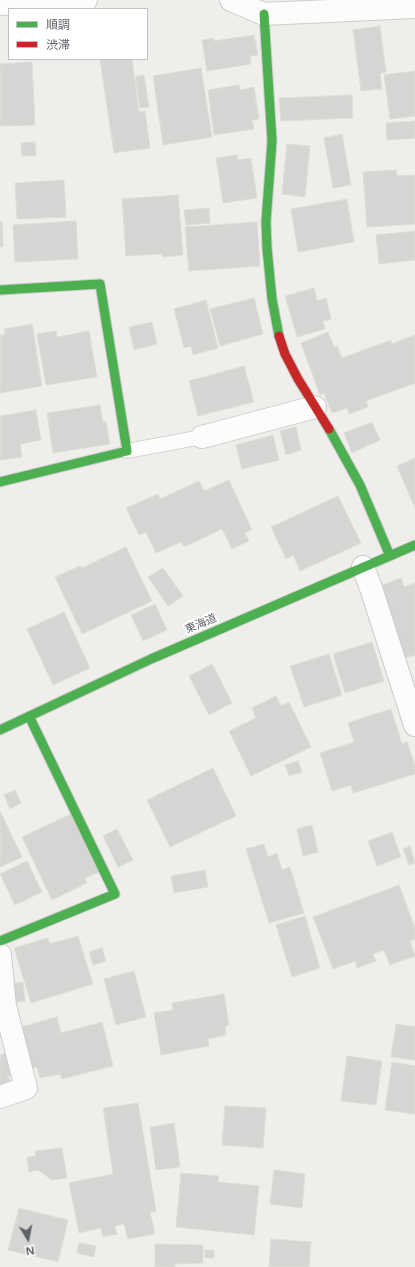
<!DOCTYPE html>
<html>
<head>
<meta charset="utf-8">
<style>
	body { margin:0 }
	#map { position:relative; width:415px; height:1267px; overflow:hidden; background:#efeeea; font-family:"Noto Sans","Noto Sans JP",sans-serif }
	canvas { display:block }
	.legend { position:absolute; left:8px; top:8px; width:140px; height:52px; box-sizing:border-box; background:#fff; border:1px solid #bfc1c3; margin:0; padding:5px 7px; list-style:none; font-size:12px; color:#5f6368 }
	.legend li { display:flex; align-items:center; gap:8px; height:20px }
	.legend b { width:20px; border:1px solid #bfc1c3 }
	.north { position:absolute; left:8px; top:1219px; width:40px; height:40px; -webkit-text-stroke:3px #fff; paint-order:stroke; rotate:170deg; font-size:11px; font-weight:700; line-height:16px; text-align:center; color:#5f6368 }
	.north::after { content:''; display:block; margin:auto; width:14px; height:18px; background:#5f6368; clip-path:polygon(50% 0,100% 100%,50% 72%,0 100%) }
</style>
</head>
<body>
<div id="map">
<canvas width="415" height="1267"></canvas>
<ul class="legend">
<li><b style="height:5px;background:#4caf50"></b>順調</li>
<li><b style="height:5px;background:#c62828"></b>渋滞</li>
</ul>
<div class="north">N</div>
</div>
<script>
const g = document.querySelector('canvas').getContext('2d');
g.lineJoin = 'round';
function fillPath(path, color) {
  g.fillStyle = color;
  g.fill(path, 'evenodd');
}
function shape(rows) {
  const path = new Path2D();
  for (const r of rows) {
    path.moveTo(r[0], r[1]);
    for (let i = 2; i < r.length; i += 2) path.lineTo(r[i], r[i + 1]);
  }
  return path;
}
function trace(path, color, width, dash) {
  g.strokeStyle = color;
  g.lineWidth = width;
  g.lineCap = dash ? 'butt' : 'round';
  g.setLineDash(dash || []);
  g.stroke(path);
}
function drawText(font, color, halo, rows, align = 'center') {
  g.font = font + ' "Noto Sans","Noto Sans JP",sans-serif';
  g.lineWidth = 4;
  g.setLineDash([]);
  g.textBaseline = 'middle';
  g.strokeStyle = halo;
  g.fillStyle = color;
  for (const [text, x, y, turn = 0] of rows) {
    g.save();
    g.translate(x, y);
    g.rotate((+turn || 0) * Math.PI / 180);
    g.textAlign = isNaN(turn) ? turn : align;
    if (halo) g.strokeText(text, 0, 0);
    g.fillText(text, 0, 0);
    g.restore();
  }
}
const building = shape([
	[380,26,386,72,380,73,382,89,361,91,353,30,380,26],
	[254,35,258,55,250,56,251,64,207,71,202,40,214,38,214,41,254,35],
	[100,59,132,59,139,112,145,111,150,148,114,153,100,59],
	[32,62,35,125,0,126,0,64,32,62],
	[201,68,212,137,163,145,153,76,201,68],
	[415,71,415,116,390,119,384,75,415,71],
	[144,75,149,107,140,108,135,77,144,75],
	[239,85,240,90,254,87,259,119,252,120,254,129,214,135,208,90,239,85],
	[352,95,353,118,281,121,279,98,352,95],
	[415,121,415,138,387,140,386,123,415,121],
	[342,134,351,185,333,188,324,138,342,134],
	[35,142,36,156,22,156,21,143,35,142],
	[287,144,310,146,305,197,282,194,287,144],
	[237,155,238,160,251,158,257,198,223,203,216,158,237,155],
	[396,170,397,176,415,175,415,224,367,227,363,172,396,170],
	[64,180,66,217,17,219,15,183,64,180],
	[178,195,183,255,163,257,162,254,126,256,122,199,178,195],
	[347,199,354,242,298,252,291,209,347,199],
	[209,208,210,223,186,225,184,210,209,208],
	[76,221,78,259,15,262,13,225,76,221],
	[0,222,2,222,3,247,0,247,0,222],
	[257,222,260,266,189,271,185,227,257,222],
	[415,231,415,260,379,264,376,235,415,231],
	[314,288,317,301,326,298,331,319,323,321,325,329,297,337,285,296,314,288],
	[254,298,263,334,220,346,210,309,254,298],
	[206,300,218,348,193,355,191,346,184,348,174,309,206,300],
	[152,322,157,344,134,350,129,327,152,322],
	[32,324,42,386,0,393,0,335,5,335,4,329,32,324],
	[56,331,57,337,89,331,97,377,46,385,37,334,56,331],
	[328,332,334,347,337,346,342,358,391,340,392,344,415,335,415,383,366,401,368,407,349,414,347,408,332,413,324,393,320,395,301,343,328,332],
	[244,366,254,402,198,416,189,381,244,366],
	[100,405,103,422,106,421,110,444,53,453,47,413,100,405],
	[36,410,41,440,20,444,22,457,0,460,0,416,36,410],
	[372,422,380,440,352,453,344,433,372,422],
	[296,427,301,450,286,455,280,431,296,427],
	[273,435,279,460,242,469,236,445,273,435],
	[415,458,415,508,397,466,415,458],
	[229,480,252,530,245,533,249,541,232,549,222,529,184,547,181,542,156,553,146,532,139,535,126,508,158,494,160,499,199,481,204,491,229,480],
	[338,496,361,543,300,571,293,555,286,559,271,527,338,496],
	[126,547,152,601,82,634,55,577,80,566,82,568,126,547],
	[163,568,183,596,168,606,148,577,163,568],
	[401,578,404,587,415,583,415,655,405,658,380,586,401,578],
	[155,604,167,630,143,641,131,615,155,604],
	[64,612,90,668,53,685,27,629,64,612],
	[372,642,384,681,345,693,333,654,372,642],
	[329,654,342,695,304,707,290,666,329,654],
	[212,664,232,703,209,715,189,676,212,664],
	[276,696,281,706,289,702,311,747,251,776,229,731,256,718,252,708,276,696],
	[391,709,402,744,407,742,415,766,415,774,353,793,351,785,332,791,320,753,354,742,348,723,391,709],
	[298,761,302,772,289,776,285,765,298,761],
	[213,768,236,816,170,847,147,800,213,768],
	[15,790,21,803,10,809,4,795,15,790],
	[0,811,22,857,0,867,0,811],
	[71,814,99,872,85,878,87,883,52,900,22,837,71,814],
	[312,825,318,852,303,856,297,829,312,825],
	[117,829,133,860,118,867,103,836,117,829],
	[392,832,401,857,377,866,368,841,392,832],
	[264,844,268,857,277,853,282,870,290,867,304,913,269,923,246,849,264,844],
	[410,846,415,863,409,865,403,849,410,846],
	[27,861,42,892,15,905,0,874,27,861],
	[205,870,208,887,174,893,171,876,205,870],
	[399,885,415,928,415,939,410,941,415,956,390,965,384,950,373,954,376,961,357,968,355,961,333,969,313,917,399,885],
	[305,916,320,968,292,977,276,925,305,916],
	[78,936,93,984,31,1003,14,948,48,938,50,944,78,936],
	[102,948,106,961,93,965,89,952,102,948],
	[134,971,146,1017,116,1025,104,979,134,971],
	[23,982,25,1001,11,1003,9,984,23,982],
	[224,994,229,1025,225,1026,226,1035,208,1039,209,1046,161,1055,154,1013,173,1010,172,1003,224,994],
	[57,1017,61,1033,102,1022,113,1066,62,1079,60,1074,40,1078,37,1067,31,1068,21,1027,57,1017],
	[396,1024,415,1027,415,1060,391,1057,396,1024],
	[7,1052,15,1074,8,1076,11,1084,0,1088,0,1055,7,1052],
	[347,1056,382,1061,376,1105,341,1101,347,1056],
	[392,1062,415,1066,415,1114,385,1110,392,1062],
	[138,1103,156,1211,150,1212,155,1234,128,1239,124,1224,115,1226,117,1234,103,1237,101,1228,79,1233,69,1183,113,1174,103,1108,138,1103],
	[225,1106,266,1108,263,1148,222,1145,225,1106],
	[174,1123,180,1167,156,1170,150,1127,174,1123],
	[62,1148,67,1178,52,1180,38,1170,29,1172,27,1157,36,1156,35,1151,62,1148],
	[274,1170,305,1174,302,1208,270,1204,274,1170],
	[181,1173,219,1176,218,1182,259,1186,254,1235,176,1227,181,1173],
	[19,1208,68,1220,58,1262,8,1250,19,1208],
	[271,1239,311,1242,309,1267,269,1267,271,1239],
	[79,1243,96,1246,94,1257,77,1253,79,1243],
	[155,1244,203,1245,203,1263,175,1264,175,1267,155,1267,155,1244],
	[205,1250,214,1250,214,1258,205,1258,205,1250]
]);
fillPath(building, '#d6d5d3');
trace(building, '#deddd9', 1);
const lane = shape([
	[127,451,202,437]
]);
const street = shape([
	[231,0,264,14,415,7],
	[0,4,86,0],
	[202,437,315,407],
	[363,567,371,588,415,725],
	[0,955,5,1006,26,1088,0,1097]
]);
const fast = shape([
	[264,14,272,141,266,222,267,248,272,299,279,336],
	[0,290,100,284,127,451,0,482],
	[329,429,360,485,390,556],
	[0,730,151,659,415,545],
	[0,941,115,894,29,716]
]);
const jam = shape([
	[279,336,285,354,298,379,329,429]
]);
trace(lane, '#cbcccc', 16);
trace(street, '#cbcccc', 24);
trace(fast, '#cacacb', 11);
trace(jam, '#cacacb', 11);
trace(lane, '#fdfcfc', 14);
trace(street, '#fdfcfc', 22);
trace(fast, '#4caf50', 9);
trace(jam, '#c62828', 9);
drawText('11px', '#5f6368', '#fff', [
	["東海道",201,624,-23]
]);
</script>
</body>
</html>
